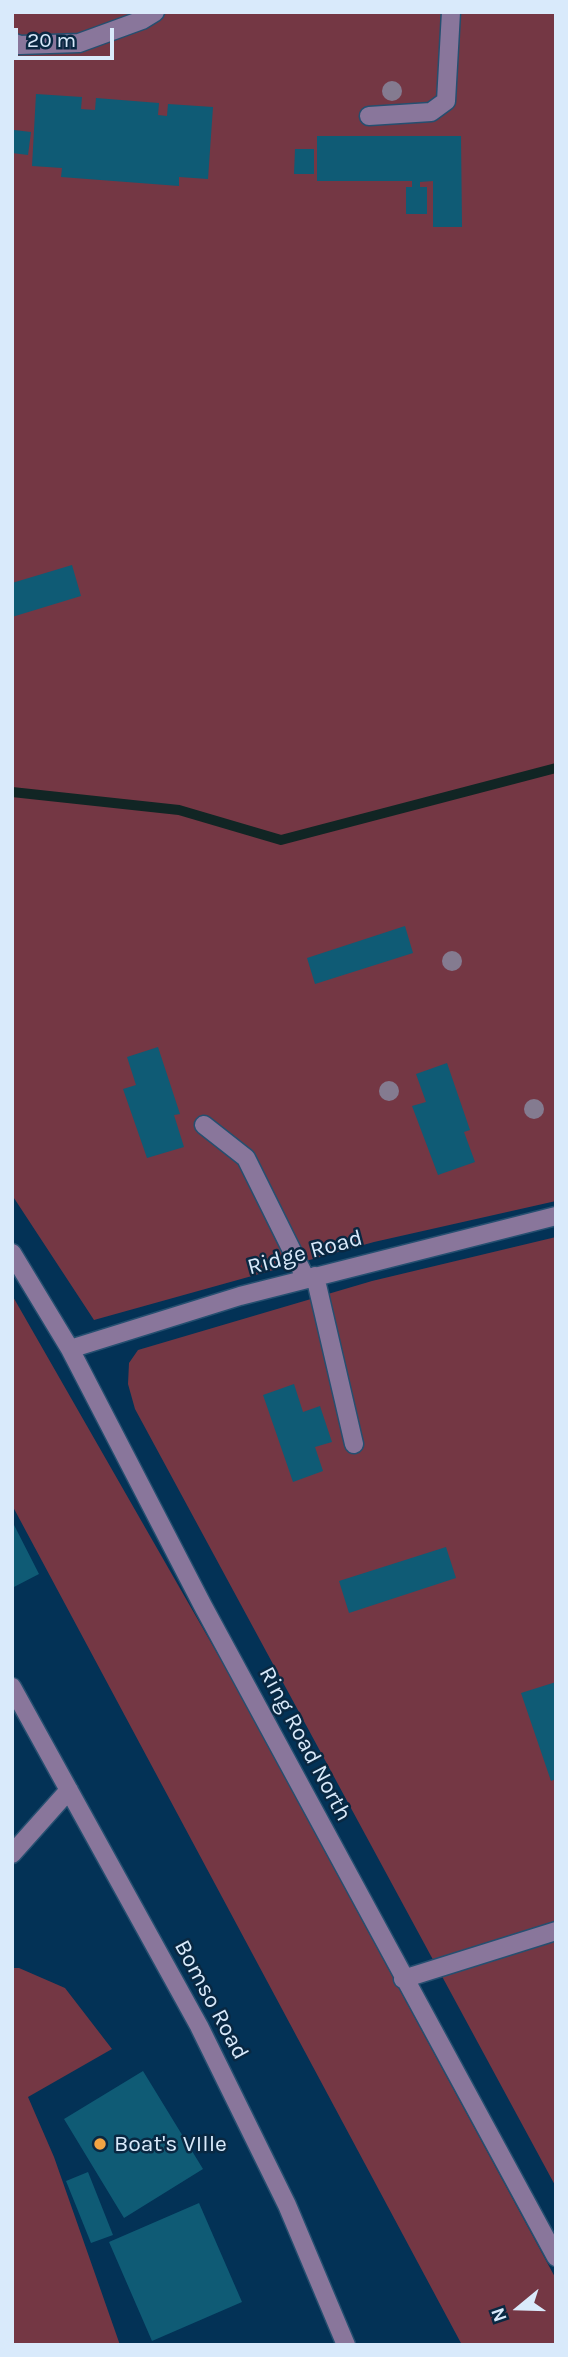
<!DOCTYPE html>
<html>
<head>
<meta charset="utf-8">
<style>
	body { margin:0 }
	#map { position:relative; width:568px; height:2357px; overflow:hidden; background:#033256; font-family:Karla,sans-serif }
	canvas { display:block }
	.frame { position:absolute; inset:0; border:14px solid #d9eafb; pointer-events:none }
	.north { position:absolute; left:484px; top:2273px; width:70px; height:70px; -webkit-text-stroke:5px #092842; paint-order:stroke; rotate:251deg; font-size:19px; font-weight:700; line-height:28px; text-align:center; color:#d9eafb }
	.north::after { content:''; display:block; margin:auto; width:24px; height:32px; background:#d9eafb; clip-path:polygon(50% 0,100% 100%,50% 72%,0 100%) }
	.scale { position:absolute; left:14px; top:28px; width:100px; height:32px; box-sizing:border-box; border:4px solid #d9eafb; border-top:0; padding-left:9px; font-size:21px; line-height:24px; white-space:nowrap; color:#d9eafb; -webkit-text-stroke:5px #092842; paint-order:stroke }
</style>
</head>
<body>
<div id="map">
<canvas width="568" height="2357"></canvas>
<div class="frame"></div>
<div class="north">N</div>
<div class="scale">20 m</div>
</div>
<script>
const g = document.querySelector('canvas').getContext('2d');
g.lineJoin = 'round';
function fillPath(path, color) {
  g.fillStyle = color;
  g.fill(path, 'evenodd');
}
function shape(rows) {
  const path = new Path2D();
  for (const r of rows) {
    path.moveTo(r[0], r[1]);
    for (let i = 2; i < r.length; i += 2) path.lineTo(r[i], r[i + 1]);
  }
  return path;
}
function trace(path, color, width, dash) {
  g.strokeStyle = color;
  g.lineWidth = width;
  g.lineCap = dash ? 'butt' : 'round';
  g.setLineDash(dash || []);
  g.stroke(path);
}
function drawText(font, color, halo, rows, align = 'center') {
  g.font = font + ' Karla,sans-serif';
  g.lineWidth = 5;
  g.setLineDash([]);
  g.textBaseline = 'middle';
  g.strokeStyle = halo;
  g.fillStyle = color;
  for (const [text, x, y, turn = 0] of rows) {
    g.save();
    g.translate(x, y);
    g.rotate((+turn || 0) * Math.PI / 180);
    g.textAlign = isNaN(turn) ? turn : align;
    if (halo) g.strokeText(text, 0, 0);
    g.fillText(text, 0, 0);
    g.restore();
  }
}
fillPath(shape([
	[12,12,556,12,556,1201,374,1242,94,1320,12,1195],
	[556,1237,556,2187,135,1409,128,1384,129,1363,138,1350,372,1281],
	[12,1295,229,1674,556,2279,556,2345,462,2345,12,1505],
	[12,1968,19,1968,65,1988,112,2049,28,2097,54,2157,120,2345,12,2345]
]), '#743744');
trace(shape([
	[12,792,179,810,281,840,556,768]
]), '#112524', 10);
fillPath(shape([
	[36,94,82,97,81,109,95,110,96,98,159,103,158,115,167,116,168,104,213,107,208,179,179,177,179,186,61,177,62,168,32,166],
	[14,130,31,132,28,155,12,153],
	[317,136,461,136,462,227,433,227,433,181,420,182,420,187,427,187,427,214,406,214,406,187,412,187,412,181,317,181],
	[295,149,314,149,314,174,294,174],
	[72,565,81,596,12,617,12,583],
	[405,926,413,953,315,984,307,958],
	[158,1047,180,1114,174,1115,184,1147,147,1158,123,1089,136,1085,127,1057],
	[447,1063,470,1130,464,1132,475,1162,438,1175,412,1106,426,1102,416,1074],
	[294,1384,303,1412,320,1406,332,1442,315,1447,323,1471,293,1482,263,1395],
	[12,1521,39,1574,12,1588],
	[446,1547,456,1578,349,1613,339,1581],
	[556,1682,556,1779,551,1781,521,1693],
	[143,2071,203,2169,124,2218,64,2119],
	[88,2172,113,2235,91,2243,66,2181],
	[199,2203,242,2302,152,2341,109,2242]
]), '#0f5b75');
const minor = shape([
	[12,42,20,45,79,43,142,20,155,12],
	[369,116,431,112,446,101,451,12],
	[204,1125,246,1158,306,1279],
	[12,1253,70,1349,203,1606,556,2257],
	[315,1276,354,1444],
	[70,1349,240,1296,556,1216],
	[12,1687,199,2026,287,2205,346,2345],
	[12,1854,69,1790],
	[403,1979,556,1931]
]);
trace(minor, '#254f70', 21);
trace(minor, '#89769b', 18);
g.fillStyle = '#847b90';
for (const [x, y] of [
	[392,91],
	[452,961],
	[389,1091],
	[534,1109]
]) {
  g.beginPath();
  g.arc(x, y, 10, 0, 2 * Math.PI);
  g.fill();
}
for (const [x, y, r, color] of [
	[100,2144,7,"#f3a443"]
]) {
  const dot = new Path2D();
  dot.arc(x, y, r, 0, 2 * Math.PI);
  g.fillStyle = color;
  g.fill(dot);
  trace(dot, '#092842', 2.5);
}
drawText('23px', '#d9eafb', '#092842', [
	["Ridge Road",305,1253,-15],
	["Ring Road North",305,1744,62],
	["Bomso Road",211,2000,62]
]);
drawText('23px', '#d9eafb', '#092842', [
	["Boat's VIlle",114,2144]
], 'left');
</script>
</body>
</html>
